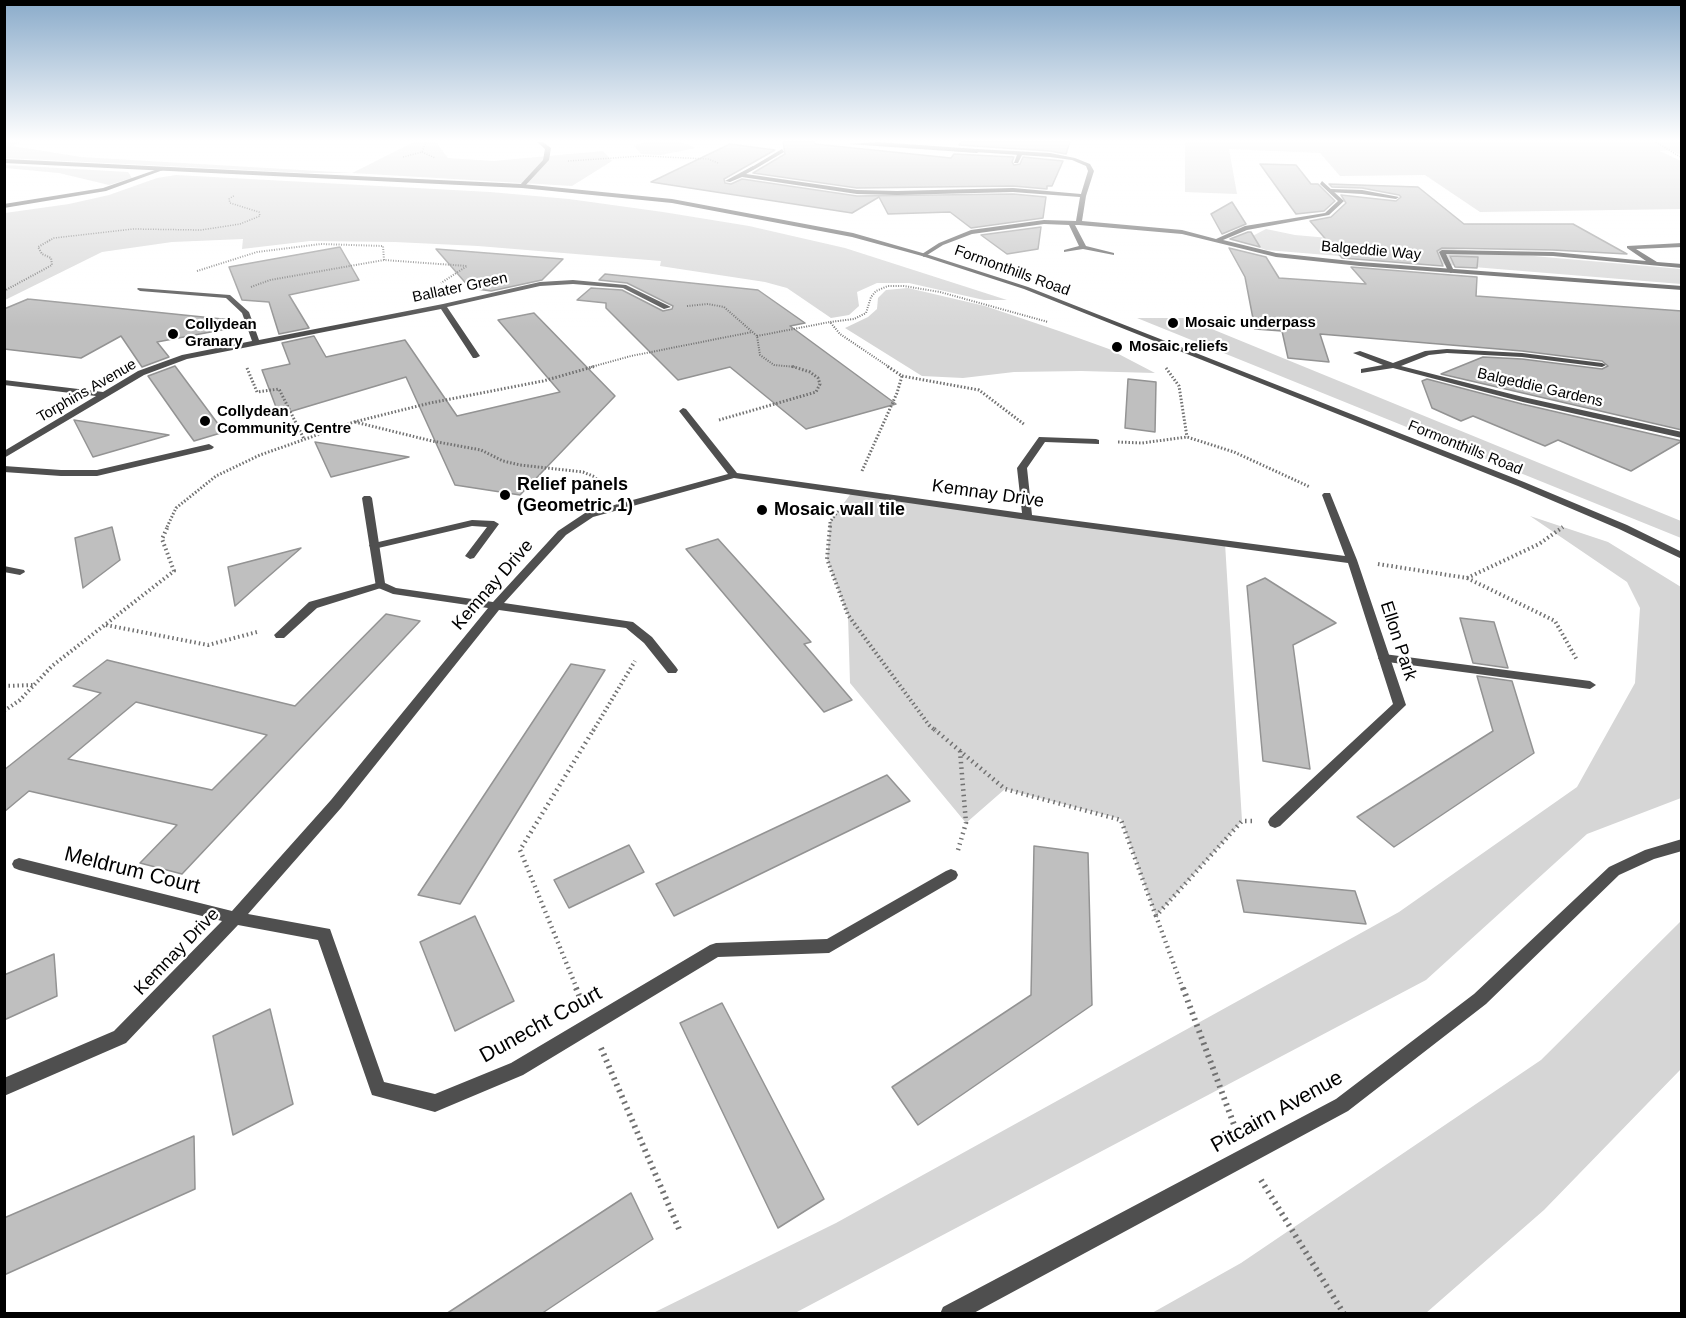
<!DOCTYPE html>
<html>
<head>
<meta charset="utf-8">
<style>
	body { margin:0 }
	#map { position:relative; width:1686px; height:1318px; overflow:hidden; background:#fff; font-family:Arial,sans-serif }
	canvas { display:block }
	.frame { position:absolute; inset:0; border:6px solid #000; pointer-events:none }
</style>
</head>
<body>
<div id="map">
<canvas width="1686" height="1318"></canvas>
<div class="frame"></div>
</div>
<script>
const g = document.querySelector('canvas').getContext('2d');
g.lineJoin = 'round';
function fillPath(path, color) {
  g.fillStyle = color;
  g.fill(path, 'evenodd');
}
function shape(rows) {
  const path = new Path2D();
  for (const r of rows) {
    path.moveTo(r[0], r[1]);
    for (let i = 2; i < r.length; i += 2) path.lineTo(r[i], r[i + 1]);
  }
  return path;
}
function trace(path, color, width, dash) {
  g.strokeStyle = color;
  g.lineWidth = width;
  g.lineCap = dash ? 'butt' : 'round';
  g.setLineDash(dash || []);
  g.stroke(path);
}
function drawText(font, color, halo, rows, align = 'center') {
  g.font = font + ' Arial,sans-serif';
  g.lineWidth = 4.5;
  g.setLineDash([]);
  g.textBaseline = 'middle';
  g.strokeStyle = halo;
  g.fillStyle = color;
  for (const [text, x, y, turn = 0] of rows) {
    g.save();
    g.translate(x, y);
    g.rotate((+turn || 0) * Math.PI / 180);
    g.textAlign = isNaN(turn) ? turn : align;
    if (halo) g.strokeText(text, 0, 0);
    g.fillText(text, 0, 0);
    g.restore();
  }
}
fillPath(shape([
	[4,142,21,142,12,146,81,157,352,173,414,142,436,142,448,158,493,161,603,151,612,161,572,186,352,173,307,173,5,158],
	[644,142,681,142,696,148,661,155,641,154,634,146],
	[1185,142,1681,142,1681,155,1670,150,1660,151,1681,161,1681,209,1480,212,1425,175,1340,176,1320,153,1229,149,1237,194,1185,192],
	[5,165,128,172,132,178,109,185,59,173,5,168],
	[176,175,490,192,569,199,663,212,749,226,845,248,1007,300,984,300,909,283,877,283,857,292,859,306,849,315,831,318,787,288,765,282,660,266,661,261,478,246,395,242,310,241,242,249,243,239,172,242,102,252,5,300,5,213,69,204,109,195,157,178],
	[1266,229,1295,235,1681,269,1681,284,1266,250,1243,241],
	[908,288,985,306,1059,331,1109,349,1155,373,1081,371,1014,372,963,378,922,376,845,328,868,317,877,309,878,298,886,290],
	[1137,318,1185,318,1681,521,1681,538],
	[852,492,1225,543,1242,821,1156,916,1121,819,1005,789,966,823,850,683,848,616,827,559,830,522],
	[1530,516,1608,542,1681,587,1681,798,1587,834,1426,980,795,1313,653,1313,836,1223,1399,912,1577,787,1635,683,1640,608,1627,582],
	[1681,921,1681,1069,1544,1210,1426,1313,1152,1313,1241,1263,1541,1060]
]), '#d6d6d6');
const building = shape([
	[783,142,815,142,815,144,951,158,954,154,1014,157,1012,162,1014,165,1020,164,1023,157,1063,161,1052,186,1047,186,1047,189,1013,186,857,188,753,173,785,154,783,142],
	[961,142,1070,142,1066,154,1050,151,959,145,961,142],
	[730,144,775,150,724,179,725,183,731,184,742,179,857,196,1013,194,1046,197,1043,218,971,228,950,212,888,214,879,197,852,213,651,182,730,144],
	[1260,164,1296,165,1311,184,1318,184,1335,201,1324,211,1296,214,1260,164],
	[1329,184,1418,187,1464,224,1573,224,1627,254,1553,250,1442,248,1437,251,1443,266,1342,258,1310,221,1331,217,1346,203,1341,195,1396,201,1401,197,1399,195,1362,188,1332,187,1329,184],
	[1232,202,1246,224,1222,234,1211,214,1232,202],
	[1041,227,1038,249,1007,254,981,235,1041,227],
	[1248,232,1251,232,1260,247,1230,239,1248,232],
	[340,247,359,280,289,295,309,328,279,334,269,302,242,300,229,267,340,247],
	[1229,248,1266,257,1279,278,1366,284,1351,267,1451,275,1477,277,1476,296,1682,311,1682,430,1441,374,1483,357,1522,359,1602,369,1608,366,1602,361,1522,351,1320,334,1329,362,1288,358,1282,331,1255,329,1245,277,1229,248],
	[436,249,563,259,542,280,491,291,470,288,436,249],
	[1450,256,1478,257,1477,268,1455,267,1450,256],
	[605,274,758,290,805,323,790,326,896,404,806,429,730,367,678,380,606,308,606,303,577,300,591,288,622,290,663,311,672,309,673,306,627,283,599,280,605,274],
	[28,299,232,320,232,328,157,342,169,357,142,367,121,336,81,358,4,349,4,309,28,299],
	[534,313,615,396,520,495,455,485,406,377,279,415,262,370,290,364,282,343,314,336,326,357,405,340,457,416,560,392,498,320,534,313],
	[175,366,224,432,194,441,186,430,148,376,175,366],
	[1128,379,1156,382,1155,432,1125,428,1128,379],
	[1427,379,1522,404,1682,441,1631,471,1558,440,1545,446,1473,416,1461,421,1432,408,1422,381,1427,379],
	[74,420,169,435,93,457,74,420],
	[315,442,409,457,331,477,315,442],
	[112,527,120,560,83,588,75,538,112,527],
	[718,539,811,642,804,644,852,700,824,712,686,549,718,539],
	[301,548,254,589,235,606,228,567,301,548],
	[1265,578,1336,623,1293,645,1310,769,1263,761,1247,586,1265,578],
	[386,614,420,621,182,874,140,863,177,825,29,791,4,812,4,770,101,693,73,686,107,660,295,706,386,614],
	[136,702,267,735,212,790,68,759,136,702],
	[1460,618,1494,622,1508,668,1473,663,1460,618],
	[571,664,605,670,460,904,418,895,571,664],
	[1477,676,1512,681,1534,753,1394,847,1357,817,1493,731,1477,676],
	[887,775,910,801,674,916,656,884,887,775],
	[629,845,644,872,569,908,554,880,629,845],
	[1034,846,1088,853,1092,1005,918,1125,892,1087,1031,995,1034,846],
	[1237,880,1355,891,1366,924,1244,912,1237,880],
	[475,916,514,1001,455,1031,420,942,475,916],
	[54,954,57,996,4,1020,4,975,54,954],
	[722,1003,824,1199,778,1228,680,1023,722,1003],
	[270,1009,293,1104,233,1135,213,1036,270,1009],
	[194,1136,195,1189,4,1275,4,1218,194,1136],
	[631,1193,653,1239,541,1314,446,1314,631,1193]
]);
fillPath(building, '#bfbfbf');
trace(building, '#939393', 1.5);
trace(shape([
	[1656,142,1682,158],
	[1680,142,1682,145],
	[422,152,435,158],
	[403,157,422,152,426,142],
	[568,161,643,156,708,159,718,163],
	[47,242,54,238,133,229,201,230,240,224,260,216,259,212,230,203,229,199,235,195]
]), '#717171', 1.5, [1, 1.5]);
trace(shape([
	[197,271,257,252,321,244,383,246,384,260],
	[251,287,270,280,384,260,467,266,441,283],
	[4,291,52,265,51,258,42,254,38,247,50,240],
	[687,306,708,304,724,307,757,336,760,355,774,365,796,367],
	[757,336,830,322],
	[591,367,631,356,752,332],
	[889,367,840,334,830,322,854,319,866,313,871,297,876,291,888,286,904,286,940,292,1048,322]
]), '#717171', 2, [1, 1.5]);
trace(shape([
	[247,368,257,392,279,389,304,439],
	[1166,368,1179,386,1187,437],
	[902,376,979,390,1025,425],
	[719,420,816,392,820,384,818,378,810,372,791,366],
	[355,422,432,441,481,450,503,461,520,465,583,472,595,477,603,489],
	[1118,442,1142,443,1187,437,1234,452,1310,487],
	[862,471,897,393,902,376,887,366],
	[167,527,176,508,216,476,260,455,354,422,430,403,543,381,596,366],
	[830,527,830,522,838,511]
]), '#717171', 3, [1.5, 2]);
trace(shape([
	[830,526,827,559,848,615,929,725,936,731],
	[1378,564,1467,578,1539,544,1563,527],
	[1467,578,1555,621,1577,660],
	[106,625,208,645,257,632],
	[4,686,33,685],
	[4,711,20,700,52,666,174,571,162,539,168,526],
	[593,731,635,661]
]), '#717171', 4, [1.5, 3]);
trace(shape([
	[934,729,1005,789,1121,820,1156,916],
	[958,850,966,823,960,751],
	[577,989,520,850,594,729],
	[1183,989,1156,916,1242,821,1253,821]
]), '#717171', 4.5, [1.5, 4]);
trace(shape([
	[576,988,581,1000],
	[1183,988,1236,1130],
	[601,1048,679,1229],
	[1261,1180,1344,1314]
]), '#717171', 6, [2, 4.5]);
fillPath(shape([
	[878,142,977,149,980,151,977,153,848,144,878,142],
	[782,149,784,152,755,169,750,168,782,149],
	[1018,152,1023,153,1018,163,1014,163,1018,152],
	[1331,189,1362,190,1399,197,1396,199,1362,194,1329,192,1331,189],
	[1682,243,1682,247,1636,249,1657,262,1682,264,1682,268,1553,256,1446,254,1454,271,1451,273,1448,271,1439,252,1442,250,1553,252,1646,261,1627,248,1627,246,1682,243],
	[209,444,214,447,212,449,97,476,61,476,4,472,4,466,61,470,97,470,209,444],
	[472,520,494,521,499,524,474,558,470,559,465,556,487,527,472,526,374,549,369,546,370,544,472,520],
	[380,582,385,585,384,587,317,608,284,638,276,638,274,635,309,602,380,582],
	[1384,654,1590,681,1596,685,1590,689,1380,661,1378,658,1384,654]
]), '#4f4f4f');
fillPath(shape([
	[537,142,543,142,551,148,549,160,524,187,520,187,520,185,543,160,545,149,537,142],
	[977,149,1050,153,1075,158,1090,164,1094,171,1086,196,1082,221,1182,230,1216,239,1245,226,1325,213,1338,201,1320,184,1322,181,1344,201,1329,215,1247,230,1223,240,1276,253,1360,262,1682,286,1682,290,1360,266,1276,257,1182,234,1079,225,1075,225,1086,246,1114,253,1114,255,1083,249,1064,252,1064,250,1079,246,1069,225,1044,224,972,234,943,245,924,257,921,255,922,254,939,243,971,230,1044,220,1076,221,1080,197,1013,192,897,195,857,194,742,177,730,182,725,181,753,166,755,169,746,174,857,190,897,191,1013,188,1081,194,1088,171,1086,166,1072,160,1050,157,975,152,977,149],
	[158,169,163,170,106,191,4,208,4,204,103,188,158,169],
	[573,280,626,285,671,307,664,309,623,288,573,284,540,286,447,307,480,356,476,358,473,358,441,309,187,359,144,375,4,458,4,451,96,396,4,385,4,380,103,392,138,371,182,355,252,341,242,313,226,298,140,291,137,289,138,288,230,295,249,312,259,340,443,304,540,282,573,280],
	[1447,349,1522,353,1602,363,1606,365,1602,367,1522,357,1447,353,1429,355,1401,366,1523,397,1682,432,1682,438,1523,402,1393,368,1361,373,1361,369,1383,365,1353,353,1360,351,1393,363,1425,351,1447,349],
	[683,408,686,409,737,473,1022,513,1017,468,1039,437,1096,439,1099,440,1099,444,1045,442,1027,468,1032,515,1345,556,1322,495,1324,493,1330,493,1357,560,1406,705,1280,826,1275,828,1270,826,1268,822,1270,818,1393,704,1348,563,1027,520,734,478,593,517,566,535,504,603,633,622,652,637,676,667,678,670,676,673,668,673,644,643,626,628,499,610,341,808,248,914,330,929,384,1082,435,1094,511,1063,710,945,716,943,827,939,946,871,951,869,956,871,958,875,956,879,829,953,718,957,523,1075,435,1112,372,1095,318,940,238,925,126,1043,4,1096,4,1078,114,1031,222,921,19,870,14,868,12,864,14,860,19,858,232,911,331,800,488,608,393,594,376,587,362,498,364,496,370,496,372,498,385,583,396,588,493,602,558,531,585,513,728,474,679,411,683,408],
	[4,566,24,570,25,572,20,575,4,572,4,566]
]), '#4f4f4f');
fillPath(shape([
	[4,159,522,184,672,199,853,233,926,254,1028,287,1524,482,1627,525,1682,552,1682,559,1619,529,1518,486,1024,289,922,256,852,237,672,203,522,188,4,163,4,159],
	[1682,839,1682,851,1654,859,1619,875,1486,1004,1348,1111,972,1314,940,1314,943,1307,1336,1099,1474,994,1609,867,1645,850,1682,839]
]), '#4f4f4f');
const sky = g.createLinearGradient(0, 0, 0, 327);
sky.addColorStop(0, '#8aabca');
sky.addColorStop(0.43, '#fff');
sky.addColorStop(1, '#ffffff00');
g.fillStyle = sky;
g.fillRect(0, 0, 1686, 327);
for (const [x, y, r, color] of [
	[1173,323,6,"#000"],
	[173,334,6,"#000"],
	[1117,347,6,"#000"],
	[205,421,6,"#000"],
	[505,495,6,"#000"],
	[762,510,6,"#000"]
]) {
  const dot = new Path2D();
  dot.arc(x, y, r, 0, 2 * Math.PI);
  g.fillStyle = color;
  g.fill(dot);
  trace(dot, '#fff', 2);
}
drawText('15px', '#000', '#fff', [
	["Balgeddie Way",1371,251,5],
	["Formonthills Road",1012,271,20],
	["Ballater Green",460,288,-12],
	["Balgeddie Gardens",1540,388,13],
	["Torphins Avenue",87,391,-30],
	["Formonthills Road",1465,448,22]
]);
drawText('bold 15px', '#000', '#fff', [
	["Mosaic underpass",1185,323],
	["Collydean",185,325],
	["Granary",185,342],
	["Mosaic reliefs",1129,347],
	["Collydean",217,412],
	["Community Centre",217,429]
], 'left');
drawText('bold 18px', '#000', '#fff', [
	["Relief panels",517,485],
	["(Geometric 1)",517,506],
	["Mosaic wall tile",774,510]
], 'left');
drawText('18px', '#000', '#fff', [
	["Kemnay Drive",988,494,8],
	["Kemnay Drive",493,585,-49],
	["Ellon Park",1398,641,72],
	["Kemnay Drive",177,952,-46]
]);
drawText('21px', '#000', '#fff', [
	["Meldrum Court",132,871,14],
	["Dunecht Court",541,1025,-29],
	["Pitcairn Avenue",1277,1112,-29]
]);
</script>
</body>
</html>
